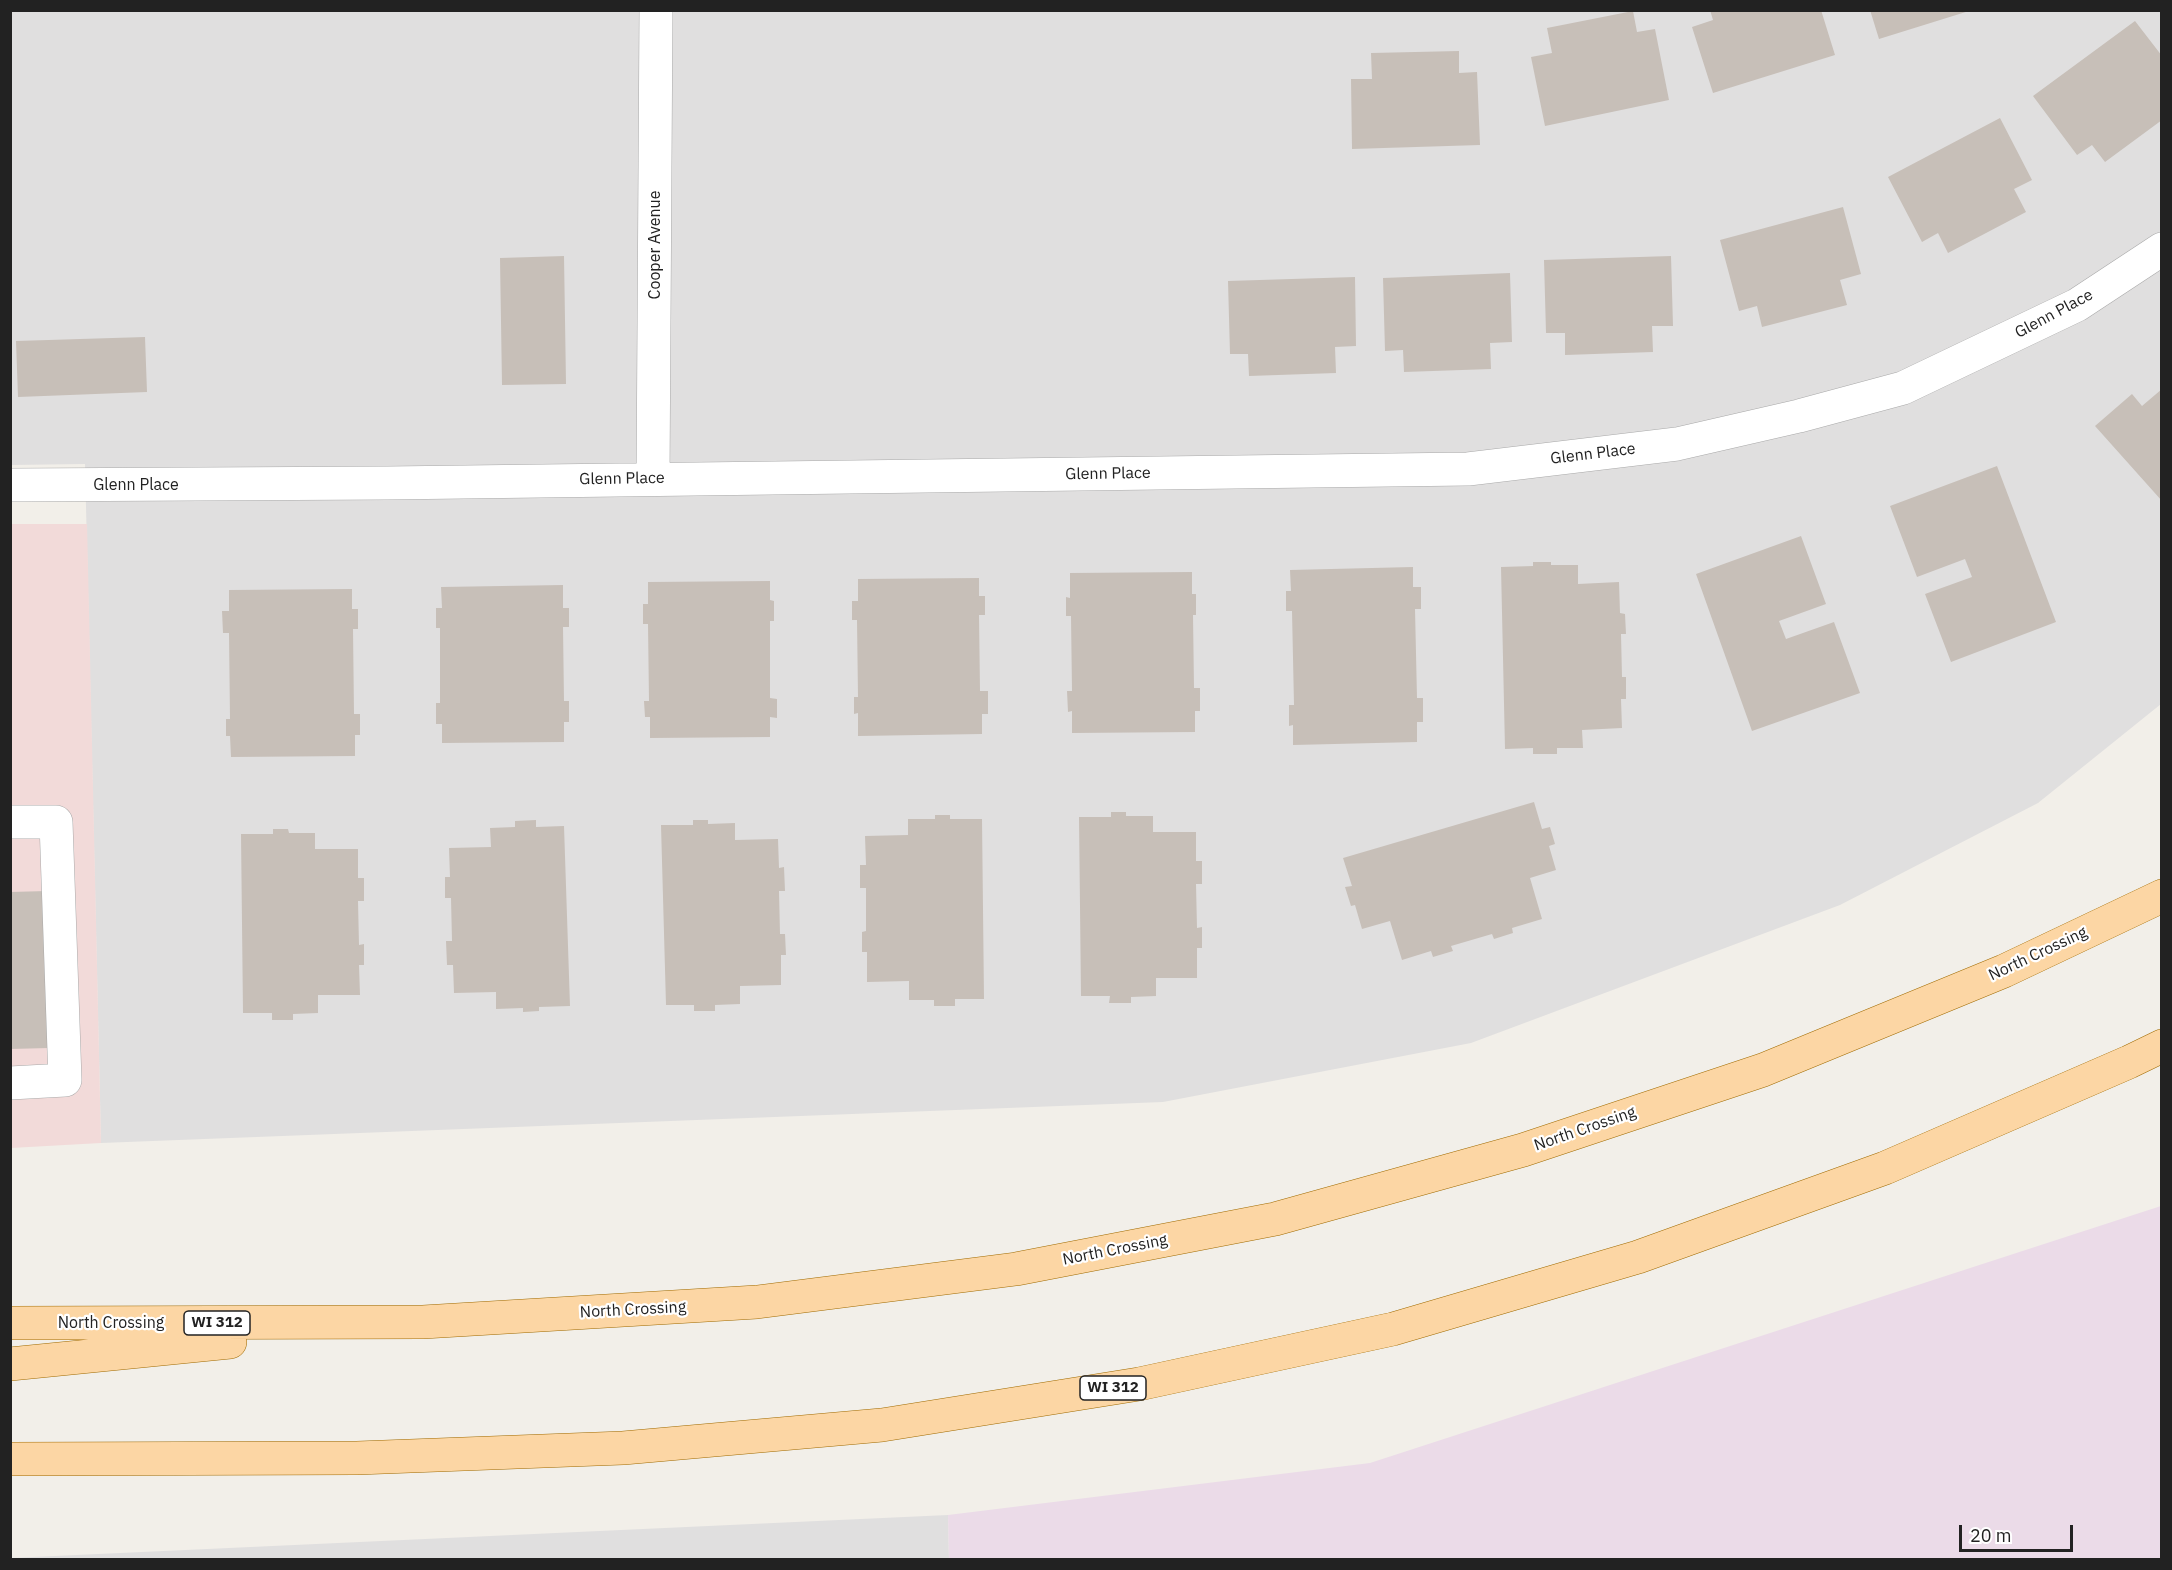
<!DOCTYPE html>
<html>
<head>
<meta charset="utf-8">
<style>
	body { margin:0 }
	#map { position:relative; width:2172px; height:1570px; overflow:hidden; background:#f2efe9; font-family:"IBM Plex Sans",sans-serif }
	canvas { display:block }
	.frame { position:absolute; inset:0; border:12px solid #222; pointer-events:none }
	.scale { position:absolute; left:1959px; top:1525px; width:114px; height:27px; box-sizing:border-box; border:3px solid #222; border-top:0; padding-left:8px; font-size:18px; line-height:21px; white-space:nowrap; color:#222; -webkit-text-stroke:4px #fff; paint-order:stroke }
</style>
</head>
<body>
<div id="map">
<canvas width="2172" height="1570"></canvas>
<div class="frame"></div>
<div class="scale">20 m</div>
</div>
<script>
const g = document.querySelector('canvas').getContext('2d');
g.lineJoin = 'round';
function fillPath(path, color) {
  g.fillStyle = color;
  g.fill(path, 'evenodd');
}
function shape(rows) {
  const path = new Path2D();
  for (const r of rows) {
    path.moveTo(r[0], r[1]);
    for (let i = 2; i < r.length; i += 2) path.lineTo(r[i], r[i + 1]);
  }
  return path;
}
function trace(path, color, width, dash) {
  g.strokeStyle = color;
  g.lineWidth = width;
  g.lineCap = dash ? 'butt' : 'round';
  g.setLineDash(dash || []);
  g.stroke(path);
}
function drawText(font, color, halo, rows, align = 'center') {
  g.font = font + ' "IBM Plex Sans",sans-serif';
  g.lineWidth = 4.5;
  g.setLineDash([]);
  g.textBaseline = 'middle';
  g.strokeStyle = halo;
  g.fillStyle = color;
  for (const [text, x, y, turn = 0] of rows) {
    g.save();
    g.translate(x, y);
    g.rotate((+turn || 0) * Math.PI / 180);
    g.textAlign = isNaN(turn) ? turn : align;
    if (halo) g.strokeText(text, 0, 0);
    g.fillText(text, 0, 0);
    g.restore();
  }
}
fillPath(shape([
	[10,11,2161,11,2161,704,2038,803,1840,905,1471,1043,1163,1102,101,1143,85,464,11,465],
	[948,1515,949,1560,10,1559,11,1558]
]), '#e0dfdf');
fillPath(shape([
	[11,524,87,524,101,1143,11,1148]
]), '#f2dad9');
fillPath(shape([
	[2161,1206,2161,1559,949,1559,948,1515,1370,1463]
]), '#ebdbe8');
fillPath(shape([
	[1710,10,1821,10,1835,55,1713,93,1692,27,1713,20],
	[1870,10,1969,10,1969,11,1879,39],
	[1633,11,1637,32,1655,29,1669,100,1545,126,1531,57,1552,53,1547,28],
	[2135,21,2162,56,2162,88,2160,89,2162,120,2105,162,2092,145,2077,155,2033,96],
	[1459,51,1459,73,1477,72,1480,145,1352,149,1351,79,1372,79,1371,53],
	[2000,118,2032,180,2014,189,2026,212,1948,253,1938,233,1922,242,1888,177],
	[1843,207,1861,274,1840,280,1847,305,1762,327,1757,306,1739,311,1720,240],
	[564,256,566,384,502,385,500,258],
	[1671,256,1673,326,1652,326,1653,352,1565,355,1565,333,1546,333,1544,260],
	[1510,273,1512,342,1490,343,1491,369,1404,372,1403,350,1385,351,1383,278],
	[1355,277,1356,346,1335,347,1336,373,1249,376,1248,354,1230,354,1228,281],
	[145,337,147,392,18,397,16,341],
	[2162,389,2162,501,2095,426,2132,394,2142,406],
	[1997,466,2056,622,1951,662,1925,594,1972,577,1965,559,1917,577,1890,506],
	[1801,536,1826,604,1779,621,1786,639,1834,622,1860,693,1752,731,1696,574],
	[1533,562,1551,562,1551,565,1578,565,1578,584,1619,582,1620,613,1625,614,1626,634,1621,634,1622,677,1626,677,1626,699,1621,699,1622,728,1582,730,1583,748,1557,748,1557,754,1533,754,1533,748,1505,749,1501,567,1533,566],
	[1413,567,1413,587,1421,587,1421,609,1415,609,1417,698,1423,698,1423,722,1417,722,1417,742,1293,745,1293,725,1289,726,1289,705,1294,705,1292,611,1286,611,1286,591,1291,591,1290,570],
	[1192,572,1192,594,1196,594,1196,615,1193,615,1194,688,1200,688,1200,711,1195,711,1195,732,1072,733,1072,711,1068,712,1067,691,1072,691,1071,616,1066,616,1066,597,1070,598,1070,573],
	[979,578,979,596,985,596,985,615,979,615,980,691,988,691,988,714,982,714,982,734,858,736,858,713,854,714,854,697,858,697,857,620,852,620,852,601,858,601,858,579],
	[770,581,770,600,774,601,774,621,770,621,770,698,777,699,777,718,770,717,770,737,650,738,650,717,645,717,644,701,649,701,648,624,643,624,643,604,648,604,648,582],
	[563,585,563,608,569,608,569,627,563,627,564,701,569,701,569,722,564,722,564,742,442,743,442,724,436,724,436,703,440,703,440,628,436,628,436,608,442,608,441,587],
	[352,589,352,609,358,609,358,629,353,629,354,714,360,714,360,735,355,735,355,756,231,757,230,736,226,736,226,719,230,719,229,633,223,633,222,611,229,611,229,590],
	[1534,802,1542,829,1550,827,1555,844,1549,846,1556,870,1530,878,1542,919,1512,928,1513,933,1494,939,1492,934,1451,946,1453,951,1433,957,1431,951,1402,960,1390,921,1362,929,1355,905,1351,906,1345,887,1352,886,1343,858],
	[1111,812,1126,812,1126,816,1153,816,1153,832,1196,832,1196,861,1202,861,1202,884,1196,884,1197,928,1202,927,1202,948,1197,948,1197,978,1156,978,1156,996,1131,997,1131,1003,1109,1003,1110,996,1081,996,1079,817,1111,817],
	[935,815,950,815,950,819,982,819,984,999,955,999,955,1006,934,1006,934,1000,909,1000,909,981,867,982,867,952,862,952,862,932,866,931,866,888,860,888,860,865,866,865,865,836,908,835,908,819,935,819],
	[536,820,536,827,564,826,570,1006,539,1007,539,1011,523,1012,523,1008,496,1009,496,992,454,993,453,965,447,965,446,941,452,941,451,898,445,898,445,877,450,877,449,848,491,847,490,828,515,827,515,821],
	[693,820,708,820,708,824,735,823,735,840,778,839,779,868,784,867,785,891,779,891,780,934,785,934,786,955,781,955,781,985,740,986,740,1004,715,1005,715,1011,694,1011,694,1005,666,1005,661,825,693,825],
	[273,829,288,829,289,833,315,833,315,849,358,849,358,878,364,878,364,901,358,901,359,945,364,944,364,965,359,965,360,995,318,995,318,1013,293,1014,293,1020,272,1020,272,1013,243,1013,241,834,273,834],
	[47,891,49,1048,10,1049,10,892]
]), '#c7bfb8');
const minor = shape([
	[653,479,656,10],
	[10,485,388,483,1468,469,1677,444,1799,416,1903,388,2077,305,2162,249],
	[10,822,56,822,65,1080,10,1083]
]);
const major = shape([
	[10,1323,423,1322,757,1302,1016,1269,1275,1219,1523,1150,1763,1070,2004,971,2162,896],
	[10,1364,230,1342],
	[10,1459,357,1458,623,1448,882,1425,1139,1384,1393,1329,1638,1257,1885,1168,2129,1062,2162,1046]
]);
trace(minor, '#a9a9a9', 34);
trace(major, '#a06b00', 34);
trace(minor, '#fff', 33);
trace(major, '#fcd6a4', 33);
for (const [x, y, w] of [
	[217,1323,66],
	[1113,1388,66]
]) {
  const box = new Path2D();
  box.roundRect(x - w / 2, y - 12, w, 24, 4.5);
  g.fillStyle = '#fff';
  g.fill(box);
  trace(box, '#222', 1.5);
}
drawText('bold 15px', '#222', null, [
	["WI 312",217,1323],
	["WI 312",1113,1388]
]);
drawText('16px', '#222', '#fff', [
	["Cooper Avenue",655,245,-90],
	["Glenn Place",2054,314,-28],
	["Glenn Place",1593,454,-7],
	["Glenn Place",1108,474,-1],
	["Glenn Place",622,479,-1],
	["Glenn Place",136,485],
	["North Crossing",2038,954,-25],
	["North Crossing",1585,1129,-19],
	["North Crossing",1115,1250,-11],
	["North Crossing",633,1310,-3],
	["North Crossing",111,1323]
]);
</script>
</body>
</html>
